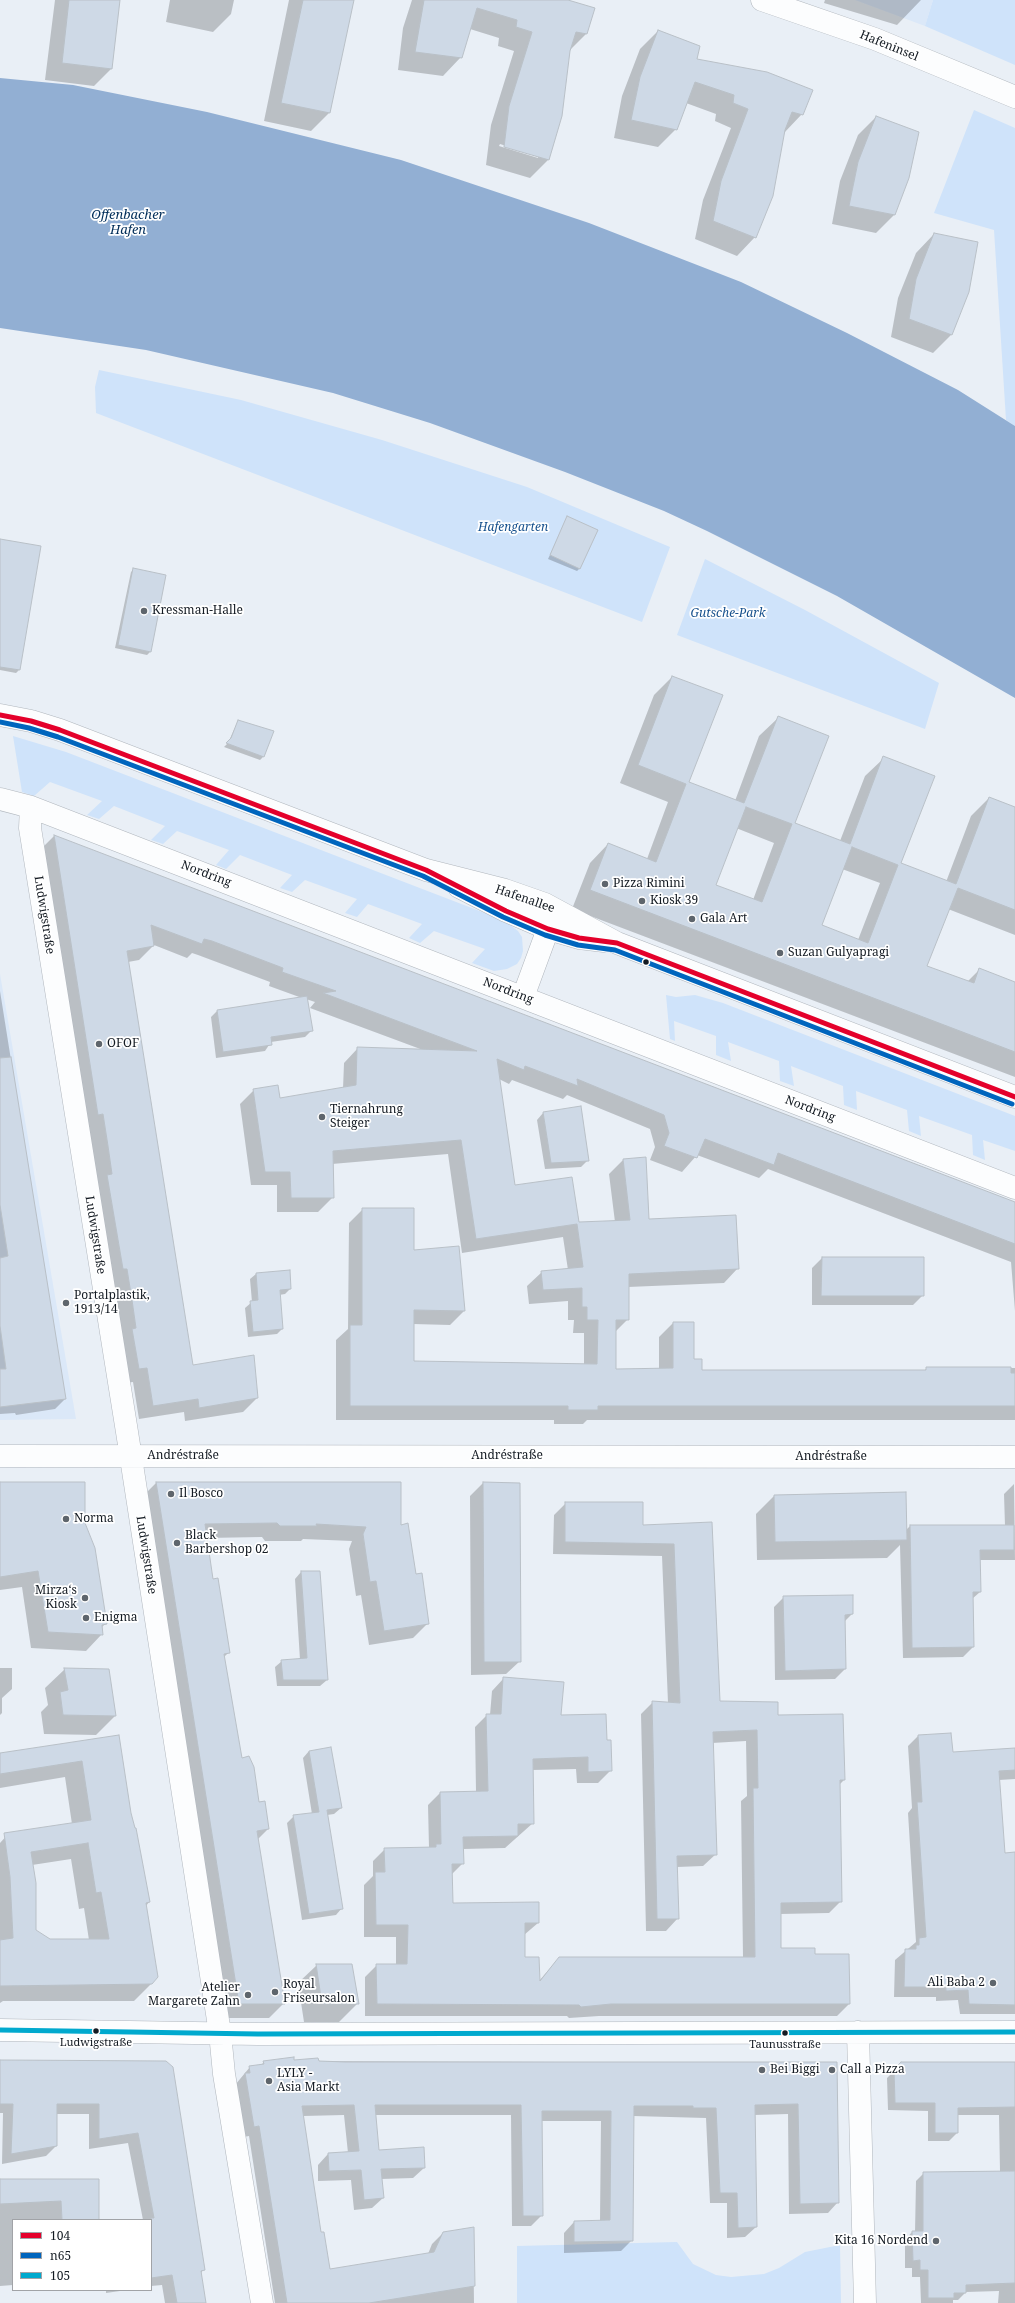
<!DOCTYPE html>
<html>
<head>
<meta charset="utf-8">
<style>
	body { margin:0 }
	#map { position:relative; width:1015px; height:2303px; overflow:hidden; background:#e9eff6; font-family:"Noto Serif",serif }
	canvas { display:block }
	.legend { position:absolute; left:12px; top:2219px; width:140px; height:72px; box-sizing:border-box; background:#fff; border:1px solid #a1a3a7; margin:0; padding:5px 7px; list-style:none; font-size:12px; color:#131a22 }
	.legend li { display:flex; align-items:center; gap:8px; height:20px }
	.legend b { width:20px; border:1px solid #a1a3a7 }
</style>
</head>
<body>
<div id="map">
<canvas width="1015" height="2303"></canvas>
<ul class="legend">
<li><b style="height:5px;background:#e4002b"></b>104</li>
<li><b style="height:5px;background:#0065bd"></b>n65</li>
<li><b style="height:5px;background:#00a9ce"></b>105</li>
</ul>
</div>
<script>
const g = document.querySelector('canvas').getContext('2d');
g.lineJoin = 'round';
function fillPath(path, color) {
  g.fillStyle = color;
  g.fill(path, 'evenodd');
}
function shape(rows) {
  const path = new Path2D();
  for (const r of rows) {
    path.moveTo(r[0], r[1]);
    for (let i = 2; i < r.length; i += 2) path.lineTo(r[i], r[i + 1]);
  }
  return path;
}
function trace(path, color, width, dash) {
  g.strokeStyle = color;
  g.lineWidth = width;
  g.lineCap = dash ? 'butt' : 'round';
  g.setLineDash(dash || []);
  g.stroke(path);
}
function drawText(font, color, halo, rows, align = 'center') {
  g.font = font + ' "Noto Serif",serif';
  g.lineWidth = 3.5;
  g.setLineDash([]);
  g.textBaseline = 'middle';
  g.strokeStyle = halo;
  g.fillStyle = color;
  for (const [text, x, y, turn = 0] of rows) {
    g.save();
    g.translate(x, y);
    g.rotate((+turn || 0) * Math.PI / 180);
    g.textAlign = isNaN(turn) ? turn : align;
    if (halo) g.strokeText(text, 0, 0);
    g.fillText(text, 0, 0);
    g.restore();
  }
}
fillPath(shape([
	[855,0,933,0,925,26],
	[0,974,76,1419,0,1420]
]), '#dbe8f8');
fillPath(shape([
	[933,0,1015,0,1015,65,925,26],
	[974,110,1015,128,1015,426,1006,420,994,230,934,213],
	[99,370,241,400,382,440,527,487,670,547,642,622,96,413,95,387],
	[705,559,805,610,939,683,925,729,677,635],
	[13,736,66,752,503,920,518,931,522,937,523,951,521,958,517,964,507,969,494,971,472,963,485,949,434,931,420,943,409,938,422,924,368,904,357,917,345,913,357,899,305,880,292,892,280,888,292,875,240,855,226,869,216,865,229,850,177,831,163,844,151,840,165,826,114,806,99,819,87,815,102,801,50,782,34,796,22,792],
	[666,995,676,997,695,995,723,1003,1015,1116,1015,1151,983,1140,985,1160,973,1155,972,1135,919,1116,921,1136,909,1131,907,1110,856,1091,857,1110,844,1105,843,1086,791,1066,794,1086,780,1081,779,1061,728,1042,731,1061,716,1055,716,1036,674,1021,675,1041,670,1039],
	[677,2242,693,2264,716,2275,731,2277,764,2274,779,2268,805,2252,840,2245,841,2303,517,2303,517,2246]
]), '#cfe3fa');
fillPath(shape([
	[0,78,73,85,207,112,401,160,589,223,741,282,847,333,958,390,1015,426,1015,698,837,596,707,531,664,511,565,472,430,423,333,393,146,350,0,328]
]), '#92afd3');
fillPath(shape([
	[55,0,119,0,111,69,94,86,45,80],
	[170,0,234,0,231,14,213,32,166,22],
	[289,0,353,0,329,113,311,131,264,121],
	[412,0,561,0,587,33,569,51,561,116,548,160,530,178,486,165,491,125,514,51,498,46,499,38,470,29,461,57,443,76,398,70,403,28],
	[500,144,538,156,538,158,499,146],
	[825,0,921,0,897,25,824,3],
	[658,31,696,60,802,114,784,133,755,237,737,256,695,239,703,200,731,128,715,121,716,114,686,103,676,129,658,147,614,138,622,96,640,49],
	[876,117,894,215,876,233,832,224,840,181,858,135],
	[934,234,968,292,951,335,933,353,891,337,898,298,916,253],
	[568,517,580,568,577,571,548,559],
	[0,540,19,670,16,673,0,670],
	[134,569,150,652,147,655,115,648,131,572],
	[672,677,688,783,735,801,759,736,778,718,794,823,840,841,865,776,884,758,900,864,946,882,971,816,989,798,1015,808,1015,935,948,909,926,966,967,982,980,969,1015,983,1015,1077,572,909,590,863,608,844,647,859,668,802,620,783,654,695],
	[736,828,774,843,753,900,715,885],
	[842,869,880,883,858,940,820,926],
	[238,721,263,757,260,760,224,747,228,743],
	[54,836,1015,1204,1015,1311,1011,1262,768,1169,759,1178,697,1155,682,1172,650,1160,655,1147,650,1129,567,1095,563,1099,512,1080,509,1084,499,1079,514,1186,578,1223,615,1222,609,1174,623,1160,648,1220,738,1268,724,1283,628,1287,628,1319,615,1332,615,1370,659,1370,659,1337,673,1323,701,1371,924,1371,927,1368,1015,1368,1015,1420,587,1420,583,1424,554,1424,554,1420,336,1420,336,1340,348,1329,349,1223,363,1209,413,1251,464,1311,450,1325,413,1324,413,1362,584,1365,584,1333,573,1333,574,1320,568,1320,568,1301,529,1304,527,1286,542,1272,568,1270,563,1237,462,1253,448,1154,332,1164,332,1198,318,1212,277,1212,277,1185,251,1185,240,1104,254,1090,279,1100,343,1089,344,1063,358,1048,423,1050,310,1008,315,1002,306,999,312,1030,305,1037,271,1042,265,1051,216,1058,211,1017,217,1011,302,998,269,986,270,982,198,955,192,953,187,958,154,945,139,960,128,962,192,1366,257,1398,243,1412,185,1421,184,1412,139,1419,133,1382,125,1383,40,850],
	[0,991,65,1399,55,1409,16,1415,15,1413,0,1414],
	[543,1113,588,1160,581,1167,545,1169,537,1120],
	[822,1258,923,1295,913,1305,812,1305,812,1268],
	[289,1271,290,1289,285,1294,279,1295,282,1329,277,1334,248,1337,245,1308,252,1302,250,1279,256,1274],
	[0,1483,84,1523,106,1623,101,1628,102,1634,86,1651,31,1648,22,1587,0,1590],
	[156,1483,400,1483,400,1526,428,1623,413,1638,369,1645,361,1595,356,1596,349,1549,352,1541,303,1539,301,1541,265,1541,262,1537,206,1538,212,1580,229,1652,224,1657,241,1759,268,1829,257,1840,284,2003,269,2018,224,2018,141,1498],
	[483,1483,520,1661,506,1674,471,1675,470,1496],
	[1014,1484,1015,1560,979,1560,980,1592,972,1599,973,1647,963,1657,903,1658,900,1545,887,1558,757,1560,756,1514,774,1496,905,1531,910,1526,1005,1526,1004,1494],
	[566,1503,642,1527,711,1523,719,1702,777,1716,844,1780,839,1785,841,1901,829,1913,780,1914,780,1949,815,1955,849,2004,837,2016,599,2016,569,2018,567,2016,365,2016,365,1977,377,1965,396,1965,396,1937,364,1937,364,1885,373,1876,373,1861,385,1849,429,1848,428,1805,440,1793,476,1792,475,1727,487,1715,490,1715,492,1691,504,1678,560,1716,606,1741,611,1770,598,1783,577,1783,576,1769,532,1770,533,1823,505,1848,463,1849,463,1863,451,1875,452,1904,538,1923,524,1935,524,1958,539,1981,559,1958,743,1958,741,1801,747,1796,746,1741,712,1743,716,1854,703,1866,677,1867,678,1918,666,1931,646,1931,641,1714,653,1702,668,1703,662,1556,553,1554,554,1515],
	[301,1572,327,1680,320,1686,277,1686,275,1667,282,1661,300,1660,295,1579],
	[784,1597,852,1614,844,1622,845,1669,835,1679,775,1680,774,1607],
	[0,1668,12,1668,12,1689,2,1698,2,1713,0,1715],
	[65,1669,115,1716,96,1735,44,1734,41,1712,48,1705,45,1688],
	[118,1736,130,1813,149,1902,146,1906,151,1984,134,2001,3,2001,0,2003,0,1843,9,1833,72,1824,65,1777,0,1788,0,1760],
	[71,1859,79,1909,84,1908,89,1940,50,1940,35,1931,32,1865],
	[918,1736,952,1753,1015,1749,1015,1779,999,1780,1004,1854,1015,1854,1015,2014,960,2014,958,2000,936,2001,936,1997,894,1997,895,1960,916,1942,908,1813,912,1808,908,1746],
	[309,1751,341,1808,334,1814,327,1815,342,1908,336,1915,302,1920,287,1823,294,1816,312,1814,303,1758],
	[317,1965,357,2004,339,2022,304,2022,298,1983],
	[0,2061,166,2062,203,2270,201,2273,205,2303,165,2303,162,2285,151,2286,151,2220,143,2220,128,2143,89,2149,89,2114,56,2114,56,2146,46,2156,2,2164,3,2113,0,2113],
	[293,2061,836,2063,838,2202,828,2213,789,2214,788,2114,754,2115,756,2227,745,2237,727,2238,727,2203,710,2203,706,2118,633,2116,632,2240,621,2251,564,2253,564,2233,574,2222,600,2221,601,2121,541,2121,542,2215,531,2226,512,2226,511,2115,375,2115,378,2151,424,2168,413,2178,381,2179,383,2198,372,2208,354,2210,351,2180,318,2181,318,2165,328,2154,348,2153,344,2115,303,2116,320,2233,329,2270,428,2254,432,2244,443,2233,473,2228,474,2303,275,2303,249,2136,244,2137,235,2085,250,2067,261,2065,264,2062],
	[902,2063,1015,2063,1015,2303,998,2303,999,2291,966,2292,958,2300,953,2300,953,2303,921,2303,920,2277,912,2277,912,2268,905,2268,905,2240,912,2232,915,2232,916,2181,924,2173,1000,2172,999,2115,957,2115,957,2133,949,2141,928,2141,928,2111,888,2110,887,2078],
	[0,2180,98,2180,98,2220,13,2220,13,2285,0,2286],
	[106,2290,127,2290,106,2293]
]), '#0003');
const building = shape([
	[69,0,120,0,112,69,62,63,69,0],
	[303,0,354,0,330,113,281,103,303,0],
	[424,0,568,0,595,8,587,34,576,32,570,51,562,116,549,160,504,147,509,106,532,32,516,27,517,20,477,8,462,58,415,52,424,0],
	[658,30,700,46,697,59,767,72,813,90,803,115,792,112,785,130,773,196,756,238,713,221,721,181,748,109,733,103,734,95,695,82,677,130,631,120,640,77,658,30],
	[876,116,919,132,909,178,895,215,849,206,858,162,876,116],
	[934,233,978,242,969,292,952,335,909,319,916,279,934,233],
	[567,516,598,530,580,569,550,555,567,516],
	[0,539,41,546,20,670,0,667,0,539],
	[133,568,166,575,151,652,118,645,133,568],
	[672,676,723,695,689,782,744,803,778,716,829,736,795,823,850,844,883,756,935,776,901,863,956,884,989,797,1015,807,1015,910,958,888,927,966,974,983,979,968,1015,982,1015,1052,590,890,608,843,656,862,686,784,638,765,672,676],
	[746,807,792,824,762,902,716,885,746,807],
	[852,847,898,865,868,943,822,925,852,847],
	[238,720,274,731,264,757,226,743,231,738,238,720],
	[54,835,1015,1202,1015,1244,778,1153,774,1165,705,1139,697,1158,664,1146,669,1133,664,1115,577,1079,578,1086,525,1066,524,1070,497,1059,515,1185,572,1177,579,1222,630,1220,623,1159,646,1157,649,1219,736,1215,739,1269,629,1274,629,1320,616,1320,616,1369,673,1368,673,1322,694,1322,694,1359,702,1359,702,1370,926,1370,926,1367,1011,1367,1011,1373,1015,1373,1015,1406,598,1406,598,1410,568,1410,568,1406,350,1406,350,1325,362,1325,362,1208,414,1208,414,1250,459,1246,465,1311,414,1310,414,1361,597,1364,598,1320,587,1320,587,1307,582,1307,582,1288,543,1290,541,1271,583,1267,577,1224,476,1239,461,1140,333,1151,334,1198,291,1198,290,1172,265,1172,253,1089,278,1085,280,1098,356,1085,357,1047,477,1051,323,993,336,991,282,972,283,968,212,941,204,939,202,944,151,925,154,946,127,951,193,1365,254,1355,258,1398,199,1408,198,1399,153,1406,147,1368,139,1369,132,1329,136,1328,132,1300,127,1269,123,1269,107,1175,112,1174,108,1146,103,1114,98,1115,54,835],
	[307,996,313,1031,271,1037,272,1045,223,1052,217,1010,307,996],
	[11,1057,66,1399,0,1407,0,1369,6,1369,0,1326,0,1258,8,1256,0,1205,0,1058,11,1057],
	[581,1106,589,1161,551,1163,543,1112,581,1106],
	[822,1257,924,1257,924,1296,821,1296,822,1257],
	[290,1270,291,1289,280,1290,283,1329,253,1332,250,1301,258,1300,256,1273,290,1270],
	[0,1482,85,1482,85,1523,95,1548,107,1624,102,1625,103,1635,48,1632,38,1571,0,1577,0,1482],
	[156,1482,401,1482,401,1525,408,1523,416,1574,422,1573,429,1624,384,1631,376,1581,370,1582,363,1534,366,1527,316,1524,317,1526,280,1526,277,1523,205,1524,213,1579,218,1578,230,1653,224,1654,242,1758,249,1756,254,1767,259,1802,265,1801,269,1829,257,1831,285,2004,239,2004,156,1482],
	[483,1482,520,1483,521,1662,484,1662,483,1482],
	[906,1492,907,1540,775,1542,774,1495,906,1492],
	[565,1502,643,1502,643,1525,712,1522,720,1701,778,1702,778,1715,843,1714,845,1780,840,1780,842,1902,781,1903,781,1948,815,1948,815,1954,849,1954,850,2004,611,2004,581,2007,579,2005,377,2004,376,1964,407,1964,408,1925,376,1925,375,1872,385,1872,384,1848,436,1847,436,1844,441,1844,440,1792,488,1791,486,1714,501,1714,503,1677,564,1682,561,1715,606,1714,607,1740,611,1740,612,1771,588,1772,588,1757,533,1759,534,1824,518,1824,518,1836,463,1837,464,1864,452,1864,453,1903,539,1902,539,1923,525,1923,525,1957,539,1957,540,1981,559,1957,755,1957,753,1788,758,1788,757,1730,713,1732,717,1855,677,1856,679,1919,657,1919,652,1701,680,1703,674,1544,565,1542,565,1502],
	[910,1525,1014,1525,1014,1550,980,1550,981,1592,973,1592,974,1647,912,1648,910,1525],
	[301,1571,320,1571,328,1680,283,1680,281,1660,307,1658,301,1571],
	[853,1595,853,1614,845,1615,846,1669,785,1671,783,1596,853,1595],
	[64,1668,109,1669,116,1716,63,1715,60,1692,68,1690,64,1668],
	[951,1733,953,1752,1015,1748,1015,1770,999,1771,1005,1853,1015,1852,1015,2005,969,2004,968,1990,946,1991,946,1987,904,1987,905,1949,916,1949,916,1945,919,1945,919,1938,926,1937,917,1802,922,1802,918,1735,951,1733],
	[119,1735,131,1813,135,1828,136,1828,150,1902,146,1903,158,1977,152,1984,0,1986,0,1940,13,1938,10,1877,4,1833,91,1820,82,1761,0,1774,0,1753,119,1735],
	[88,1843,96,1893,101,1892,109,1939,50,1939,36,1930,36,1883,31,1852,88,1843],
	[331,1747,342,1808,327,1810,343,1909,309,1914,293,1815,319,1812,309,1751,331,1747],
	[316,1964,352,1964,359,2004,322,2004,316,1964],
	[294,2057,294,2060,318,2058,319,2061,346,2062,837,2062,839,2203,800,2204,798,2104,755,2105,757,2227,738,2228,737,2193,720,2193,716,2108,693,2108,693,2106,634,2106,633,2241,574,2242,574,2221,610,2220,611,2111,542,2111,543,2216,523,2216,521,2105,375,2105,379,2150,424,2147,425,2168,381,2169,384,2198,364,2200,361,2170,329,2171,328,2153,359,2151,354,2105,302,2106,321,2232,324,2232,330,2269,434,2252,443,2232,474,2227,475,2286,369,2303,287,2303,259,2126,254,2127,245,2073,250,2073,249,2066,264,2064,263,2061,294,2057],
	[0,2060,166,2061,173,2067,205,2270,201,2271,206,2303,177,2303,172,2275,151,2278,151,2218,154,2218,138,2133,99,2139,99,2104,57,2104,57,2146,11,2154,13,2104,0,2104,0,2060],
	[901,2062,1015,2062,1015,2107,958,2108,958,2133,935,2133,935,2103,895,2103,894,2069,901,2062],
	[1015,2171,1015,2283,966,2285,966,2293,954,2293,954,2298,928,2298,928,2270,920,2270,920,2260,913,2261,912,2231,923,2231,923,2172,1015,2171],
	[0,2179,99,2179,99,2220,62,2220,61,2201,0,2204,0,2179]
]);
fillPath(building, '#ced9e6');
trace(building, '#b9c0c7', 1);
const minor = shape([
	[762,0,875,39,1015,97],
	[0,799,31,807,1015,1188],
	[31,807,30,828,127,1432,220,2033,224,2074,262,2303],
	[523,997,548,929],
	[0,1456,1015,1457],
	[0,2030,258,2034,1015,2032],
	[858,2032,865,2303]
]);
const primary = shape([
	[0,715,31,721,60,730,426,870,505,890,545,904,617,943,1015,1097],
	[459,887,506,911,548,929,579,938,604,941]
]);
trace(minor, '#b0b6bd', 23);
trace(primary, '#b0b6bd', 23);
trace(minor, '#fcfdfe', 22);
trace(primary, '#fcfdfe', 22);
trace(shape([
	[0,715,31,721,60,730,426,870,506,911,548,929,579,938,617,943,1015,1097]
]), '#e4002b', 5);
trace(shape([
	[0,722,29,728,58,737,423,876,503,917,545,935,578,945,615,950,1012,1104]
]), '#0065bd', 5);
trace(shape([
	[0,2030,258,2034,1015,2032]
]), '#00a9ce', 5);
for (const [x, y, r, color] of [
	[144,611,4,"#5e656c"],
	[605,884,4,"#5e656c"],
	[642,901,4,"#5e656c"],
	[692,919,4,"#5e656c"],
	[780,953,4,"#5e656c"],
	[646,962,3.5,"#131a22"],
	[99,1044,4,"#5e656c"],
	[322,1117,4,"#5e656c"],
	[66,1303,4,"#5e656c"],
	[171,1494,4,"#5e656c"],
	[66,1519,4,"#5e656c"],
	[177,1543,4,"#5e656c"],
	[85,1598,4,"#5e656c"],
	[86,1618,4,"#5e656c"],
	[993,1983,4,"#5e656c"],
	[275,1992,4,"#5e656c"],
	[248,1995,4,"#5e656c"],
	[96,2031,3.5,"#131a22"],
	[785,2033,3.5,"#131a22"],
	[762,2070,4,"#5e656c"],
	[832,2070,4,"#5e656c"],
	[269,2081,4,"#5e656c"],
	[936,2241,4,"#5e656c"]
]) {
  const dot = new Path2D();
  dot.arc(x, y, r, 0, 2 * Math.PI);
  g.fillStyle = color;
  g.fill(dot);
  trace(dot, '#fff', 1.5);
}
drawText('11px', '#131a22', '#fff', [
	["Ludwigstraße",96,2043],
	["Taunusstraße",785,2045]
]);
drawText('12px', '#131a22', '#fff', [
	["Hafeninsel",889,46,22],
	["Nordring",206,874,21],
	["Hafenallee",525,899,19],
	["Ludwigstraße",44,915,81],
	["Nordring",508,991,21],
	["Nordring",810,1109,21],
	["Ludwigstraße",95,1235,81],
	["Andréstraße",183,1456],
	["Andréstraße",507,1456],
	["Andréstraße",831,1457],
	["Ludwigstraße",146,1555,81]
]);
drawText('italic 12px', '#17518d', '#fff', [
	["Hafengarten",513,528],
	["Gutsche-Park",728,614]
]);
drawText('12px', '#131a22', '#fff', [
	["Kressman-Halle",152,611],
	["Pizza Rimini",613,884],
	["Kiosk 39",650,901],
	["Gala Art",700,919],
	["Suzan Gulyapragi",788,953],
	["OFOF",107,1044],
	["Tiernahrung",330,1110],
	["Steiger",330,1124],
	["Portalplastik,",74,1296],
	["1913/14",74,1310],
	["Il Bosco",179,1494],
	["Norma",74,1519],
	["Black",185,1536],
	["Barbershop 02",185,1550],
	["Mirza‘s",77,1591,"right"],
	["Kiosk",77,1605,"right"],
	["Enigma",94,1618],
	["Ali Baba 2",985,1983,"right"],
	["Royal",283,1985],
	["Friseursalon",283,1999],
	["Atelier",240,1988,"right"],
	["Margarete Zahn",240,2002,"right"],
	["Bei Biggi",770,2070],
	["Call a Pizza",840,2070],
	["LYLY -",277,2074],
	["Asia Markt",277,2088],
	["Kita 16 Nordend",928,2241,"right"]
], 'left');
drawText('italic 13px', '#002d59', '#fff', [
	["Offenbacher",128,215],
	["Hafen",128,230]
]);
</script>
</body>
</html>
